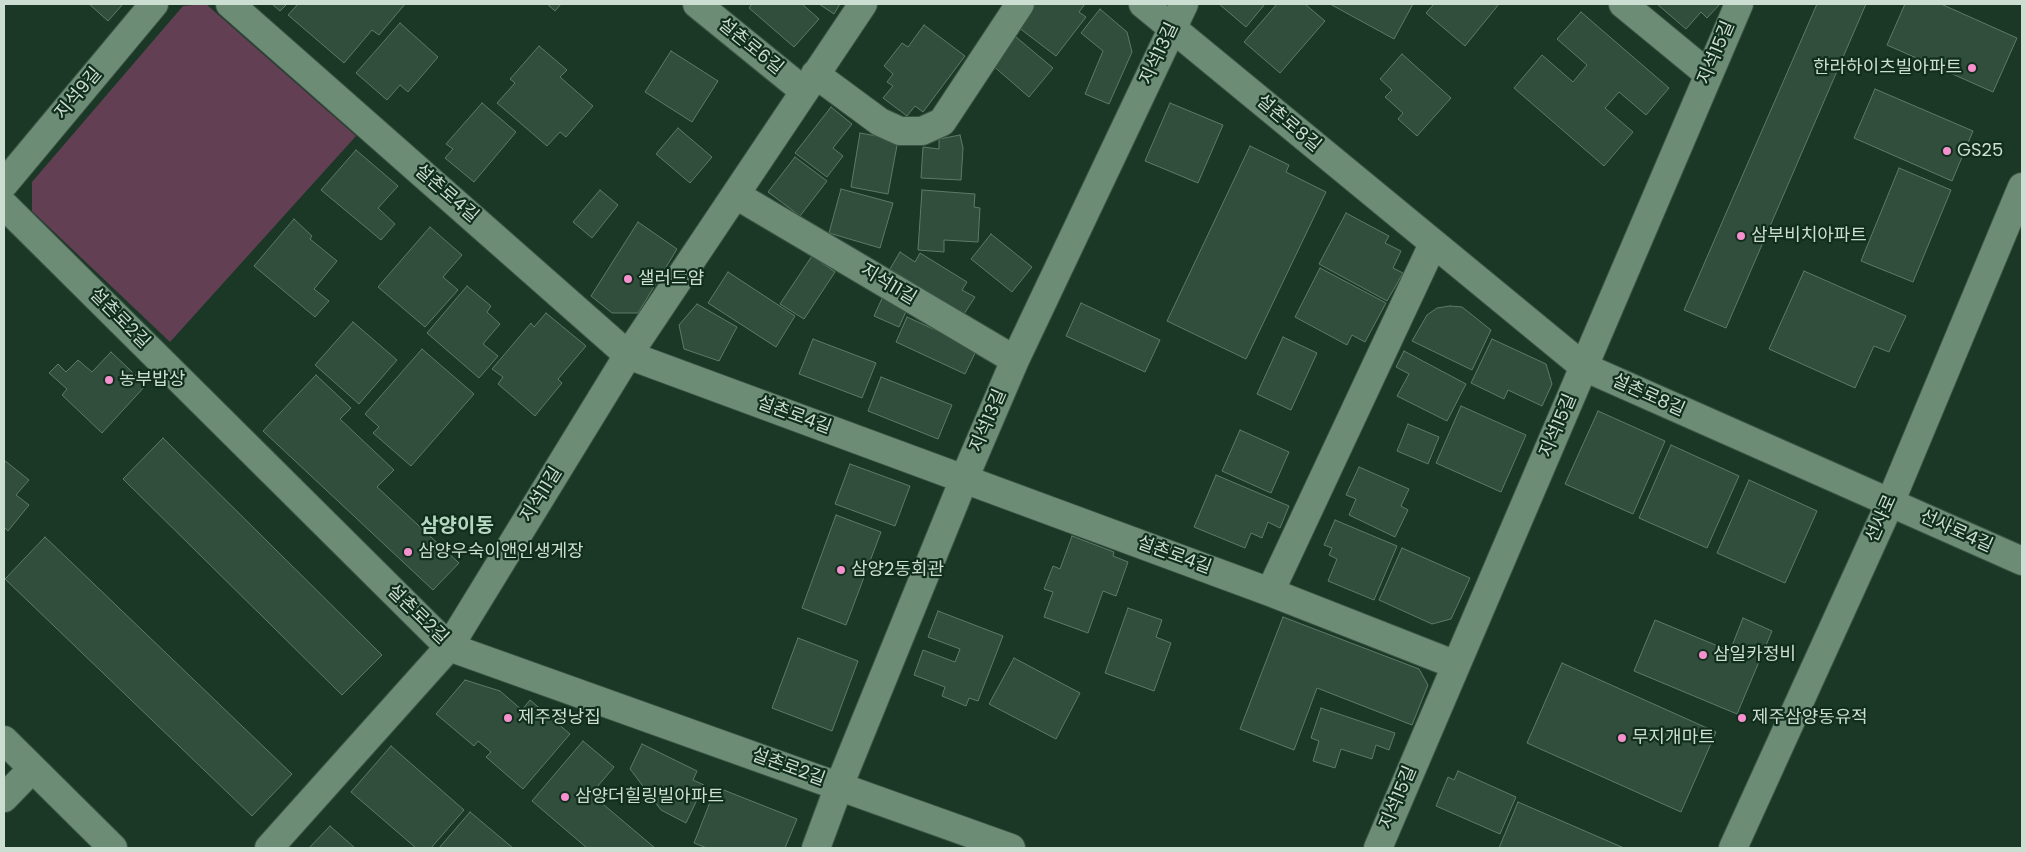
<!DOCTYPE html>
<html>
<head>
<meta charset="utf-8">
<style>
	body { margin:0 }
	#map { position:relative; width:2026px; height:852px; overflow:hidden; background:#1b3826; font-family:Poppins,sans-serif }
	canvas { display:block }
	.frame { position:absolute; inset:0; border:5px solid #ccddd1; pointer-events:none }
</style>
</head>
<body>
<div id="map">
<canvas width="2026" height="852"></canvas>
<div class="frame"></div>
</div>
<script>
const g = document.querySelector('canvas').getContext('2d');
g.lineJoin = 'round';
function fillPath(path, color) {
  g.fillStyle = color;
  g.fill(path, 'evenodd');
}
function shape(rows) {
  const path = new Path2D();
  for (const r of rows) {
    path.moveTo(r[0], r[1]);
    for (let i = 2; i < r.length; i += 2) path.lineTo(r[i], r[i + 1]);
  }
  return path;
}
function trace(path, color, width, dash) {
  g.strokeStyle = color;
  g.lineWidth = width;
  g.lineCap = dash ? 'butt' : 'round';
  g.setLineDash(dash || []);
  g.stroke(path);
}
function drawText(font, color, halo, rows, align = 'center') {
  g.font = font + ' Poppins,"Noto Sans KR",sans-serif';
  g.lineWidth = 4.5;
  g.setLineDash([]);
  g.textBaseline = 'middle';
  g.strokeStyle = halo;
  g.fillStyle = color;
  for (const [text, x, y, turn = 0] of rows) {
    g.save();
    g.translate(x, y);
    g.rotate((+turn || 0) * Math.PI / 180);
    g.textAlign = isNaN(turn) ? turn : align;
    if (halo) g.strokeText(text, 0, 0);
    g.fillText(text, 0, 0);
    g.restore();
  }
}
fillPath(shape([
	[206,4,356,136,170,342,32,211,32,182,183,6]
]), '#633f54');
const building = shape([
	[89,4,123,4,108,21,89,4],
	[272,4,287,4,280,11,272,4],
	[298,4,405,4,379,35,372,30,344,63,288,15,298,4],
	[547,4,561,4,555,11,547,4],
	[752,4,802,4,819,19,794,47,749,8,752,4],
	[819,4,840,4,834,14,819,4],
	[1030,4,1085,4,1079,12,1086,17,1056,56,1014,24,1030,4],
	[1219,4,1265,4,1246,27,1219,4],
	[1277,4,1305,4,1325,21,1280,73,1244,42,1277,4],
	[1330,4,1413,4,1394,39,1330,4],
	[1434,4,1499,4,1465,46,1426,13,1434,4],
	[1657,4,1720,4,1707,18,1701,12,1686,29,1657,4],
	[1817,4,1866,4,1726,328,1684,310,1817,4],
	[1905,4,1941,4,2017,38,1993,92,1887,45,1905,4],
	[1100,9,1127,32,1132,52,1109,104,1085,94,1103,51,1081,33,1100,9],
	[1581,12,1669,88,1646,115,1619,92,1605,108,1633,132,1604,166,1514,88,1542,55,1573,82,1587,65,1557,39,1581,12],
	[400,23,438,57,408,92,400,85,387,100,356,73,400,23],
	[924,25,965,56,923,112,915,106,907,116,883,98,893,86,887,82,893,74,884,66,902,43,908,47,924,25],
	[1010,32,1053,68,1029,97,991,64,1010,32],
	[539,46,567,70,560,77,593,106,566,137,560,132,547,146,497,103,515,83,510,79,539,46],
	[671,51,718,81,692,122,645,92,671,51],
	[1402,54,1451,98,1417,136,1398,119,1403,113,1385,97,1392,90,1380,79,1402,54],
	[1875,89,1973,131,1952,181,1854,138,1875,89],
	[482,103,516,132,474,182,445,158,453,149,446,144,482,103],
	[1170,103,1223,125,1198,183,1145,161,1170,103],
	[831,107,852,124,833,148,843,156,827,177,795,153,831,107],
	[678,128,712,157,690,183,656,154,678,128],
	[860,133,898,140,888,194,851,187,860,133],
	[960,135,963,148,961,180,921,178,923,147,939,149,939,139,960,135],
	[1250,146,1289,165,1286,172,1326,192,1246,359,1167,321,1250,146],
	[356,150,398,186,378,208,395,224,381,240,321,190,356,150],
	[795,157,827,181,800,216,768,192,795,157],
	[1899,168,1951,190,1913,282,1861,261,1899,168],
	[841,189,893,203,880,248,829,233,841,189],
	[600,190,618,205,592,238,573,222,600,190],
	[922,190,975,194,974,207,980,208,978,242,944,240,944,252,918,250,922,190],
	[1346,213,1389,236,1385,243,1401,251,1393,268,1403,273,1387,301,1319,264,1346,213],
	[294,219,312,236,310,239,337,261,314,289,329,301,315,317,254,266,294,219],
	[638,222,677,249,638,313,612,313,591,296,638,222],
	[430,227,462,255,443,277,458,290,425,327,378,287,430,227],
	[991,234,1032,267,1012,292,971,259,991,234],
	[900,252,915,262,920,253,967,282,962,290,975,297,964,314,890,269,900,252],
	[812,256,835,272,804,319,780,304,812,256],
	[1320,268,1386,303,1365,342,1352,335,1347,345,1295,317,1320,268],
	[1804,271,1906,316,1889,352,1874,346,1855,388,1769,349,1804,271],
	[728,272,795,316,776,347,708,303,728,272],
	[467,286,491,306,487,312,500,324,483,344,498,356,479,378,427,333,467,286],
	[884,294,909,305,899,327,874,316,884,294],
	[1081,303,1160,340,1145,372,1066,336,1081,303],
	[697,304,737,327,719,361,684,349,679,325,697,304],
	[1450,306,1462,307,1491,330,1472,370,1412,341,1427,315,1437,308,1450,306],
	[546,313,586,346,558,379,562,383,535,416,498,384,503,377,492,369,531,323,534,327,546,313],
	[907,317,977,349,965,374,896,342,907,317],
	[353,322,397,360,359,404,315,365,353,322],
	[1283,337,1317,353,1291,410,1257,394,1283,337],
	[813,339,876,363,862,398,799,374,813,339],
	[1492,339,1546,364,1552,384,1542,406,1508,390,1504,399,1471,383,1492,339],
	[422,349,474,394,411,466,373,433,379,427,365,414,422,349],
	[1404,351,1466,384,1447,421,1397,396,1409,374,1396,367,1404,351],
	[111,352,146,385,102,433,62,395,67,389,49,373,58,364,66,372,78,360,92,372,111,352],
	[316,375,351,408,340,419,394,470,377,487,459,563,433,590,263,431,316,375],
	[881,377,952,405,938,439,868,411,881,377],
	[1461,406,1526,435,1501,492,1436,463,1461,406],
	[1598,411,1665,441,1633,514,1565,484,1598,411],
	[1408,424,1439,437,1428,464,1397,451,1408,424],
	[1240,430,1289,452,1271,493,1222,471,1240,430],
	[163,438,382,655,342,695,123,479,163,438],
	[1671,445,1739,476,1707,548,1639,518,1671,445],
	[4,460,29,480,16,495,29,505,8,531,4,527,4,460],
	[850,464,910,486,895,526,835,504,850,464],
	[1359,467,1409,489,1401,506,1408,510,1395,537,1349,515,1356,499,1346,495,1359,467],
	[1216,475,1289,506,1280,528,1268,522,1262,538,1251,533,1245,548,1194,527,1216,475],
	[1749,480,1817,511,1785,583,1717,553,1749,480],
	[836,515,881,532,846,625,802,608,836,515],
	[1335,520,1397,546,1374,600,1328,581,1337,559,1329,555,1332,548,1324,545,1335,520],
	[1072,536,1114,552,1113,556,1128,562,1116,596,1103,591,1088,633,1044,617,1053,592,1044,589,1053,566,1060,569,1072,536],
	[45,537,292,774,252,816,5,579,45,537],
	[1402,548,1470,578,1451,619,1432,624,1379,600,1402,548],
	[1128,608,1162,620,1156,637,1171,643,1154,691,1105,673,1128,608],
	[938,611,1003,636,978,701,969,698,966,706,942,696,945,687,914,675,923,650,955,662,960,649,928,637,938,611],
	[1283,617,1419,669,1428,685,1412,725,1317,688,1294,750,1240,729,1283,617],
	[1743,618,1772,631,1737,714,1634,671,1655,620,1730,651,1743,618],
	[798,638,858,661,832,731,772,708,798,638],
	[1014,658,1080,693,1056,739,989,704,1014,658],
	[1562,663,1716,732,1681,812,1527,743,1562,663],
	[465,680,500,691,522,710,530,700,570,734,523,789,486,757,491,752,478,741,474,746,436,714,465,680],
	[1321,708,1395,733,1389,750,1376,745,1372,759,1341,749,1335,768,1313,761,1319,741,1311,738,1321,708],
	[583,741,614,767,591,794,655,848,587,848,532,801,583,741],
	[642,744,697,771,693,780,704,785,686,823,661,810,630,769,642,744],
	[391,746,464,810,431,848,416,848,351,792,391,746],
	[1458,771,1516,797,1500,834,1436,806,1448,777,1454,780,1458,771],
	[716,787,797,819,785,848,707,848,694,843,716,787],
	[1518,802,1624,848,1499,848,1518,802],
	[470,812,513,848,439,848,470,812],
	[330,826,355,848,309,848,330,826]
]);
fillPath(building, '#304e3b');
trace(building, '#5c7b67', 1);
const minor = shape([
	[230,4,628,355,1270,592,1456,665],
	[697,4,804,91],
	[1143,4,1584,367,2022,561],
	[1623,4,1708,74],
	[815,74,880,122,900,131,922,131,942,122,1020,4],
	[4,184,154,4],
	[736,195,1015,360],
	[4,205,449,647,1011,848],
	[1270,592,1433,244],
	[4,798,32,769],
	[269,848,449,647,628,355,863,4],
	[816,848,839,786,964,479,1015,360,1184,4],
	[1378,848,1739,4]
]);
const tertiary = shape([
	[1733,848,1890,503,2022,187]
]);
const secondary = shape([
	[4,740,113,848]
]);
trace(minor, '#3b5445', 30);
trace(tertiary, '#3b5445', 30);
trace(secondary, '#3b5445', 30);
trace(minor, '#6c8c76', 28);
trace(tertiary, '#6c8c76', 28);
trace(secondary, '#6c8c76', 28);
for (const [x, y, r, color] of [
	[1972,68,5,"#f690cf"],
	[1947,151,5,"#f690cf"],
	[1741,236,5,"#f690cf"],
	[628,279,5,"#f690cf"],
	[109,380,5,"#f690cf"],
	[408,552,5,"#f690cf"],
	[841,570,5,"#f690cf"],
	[1703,655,5,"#f690cf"],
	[508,718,5,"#f690cf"],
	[1742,718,5,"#f690cf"],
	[1622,738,5,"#f690cf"],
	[565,797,5,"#f690cf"]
]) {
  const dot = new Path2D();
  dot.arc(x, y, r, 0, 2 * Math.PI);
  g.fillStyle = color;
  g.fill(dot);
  trace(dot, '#112e1d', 2);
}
drawText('18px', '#ccddd1', '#112e1d', [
	["설촌로6길",750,47,39],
	["지석15길",1717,53,-67],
	["지석13길",1160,54,-65],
	["지석9길",79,94,-50],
	["설촌로8길",1288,124,40],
	["설촌로4길",446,194,41],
	["지석11길",888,285,31],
	["설촌로2길",119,319,45],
	["설촌로8길",1648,396,24],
	["설촌로4길",794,416,20],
	["지석13길",989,421,-67],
	["지석15길",1559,426,-67],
	["지석11길",542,495,-58],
	["선사로",1882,519,-66],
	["선사로4길",1956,532,24],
	["설촌로4길",1174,556,20],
	["설촌로2길",417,615,44],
	["설촌로2길",788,768,20],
	["지석15길",1399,798,-67]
]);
drawText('18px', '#ccddd1', '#112e1d', [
	["한라하이츠빌아파트",1962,68,"right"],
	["GS25",1957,151],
	["삼부비치아파트",1751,236],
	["샐러드얌",638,279],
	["농부밥상",119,380],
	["삼양우숙이앤인생게장",418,552],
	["삼양2동회관",851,570],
	["삼일카정비",1713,655],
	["제주정낭집",518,718],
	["제주삼양동유적",1752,718],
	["무지개마트",1632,738],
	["삼양더힐링빌아파트",575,797]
], 'left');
drawText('bold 20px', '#b6d8c0', '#112e1d', [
	["삼양이동",457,527]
]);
</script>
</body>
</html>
